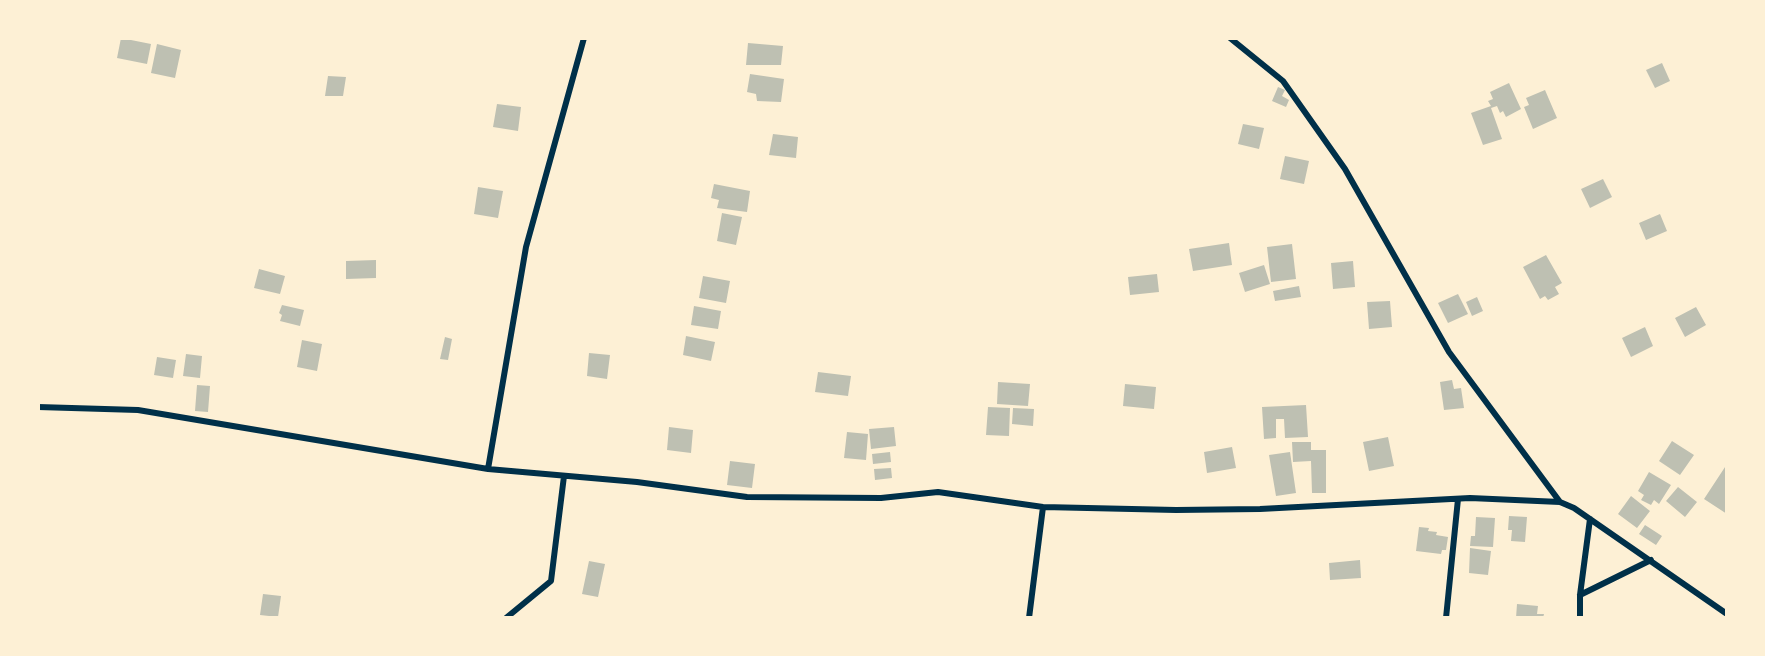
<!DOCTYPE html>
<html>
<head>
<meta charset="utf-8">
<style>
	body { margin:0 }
	#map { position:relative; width:1765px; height:656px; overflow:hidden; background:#fdf0d5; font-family:Roboto,sans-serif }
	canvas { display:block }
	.frame { position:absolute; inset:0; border:40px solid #fdf0d5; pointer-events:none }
</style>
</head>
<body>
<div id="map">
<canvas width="1765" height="656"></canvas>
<div class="frame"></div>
</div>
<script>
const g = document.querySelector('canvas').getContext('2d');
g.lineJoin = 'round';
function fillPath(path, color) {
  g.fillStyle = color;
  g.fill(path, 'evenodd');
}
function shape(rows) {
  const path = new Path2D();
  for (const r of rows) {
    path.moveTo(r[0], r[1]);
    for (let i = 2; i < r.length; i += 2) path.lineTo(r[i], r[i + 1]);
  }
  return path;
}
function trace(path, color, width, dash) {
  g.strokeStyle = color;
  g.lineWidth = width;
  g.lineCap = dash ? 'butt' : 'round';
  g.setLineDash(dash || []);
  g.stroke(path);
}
fillPath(shape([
	[121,38,151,44,147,64,117,58],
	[748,43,783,46,781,65,746,65],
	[157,44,181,50,175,78,151,73],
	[1662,63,1670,81,1655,88,1646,70],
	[750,74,784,79,781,102,757,101,756,94,747,92],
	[328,76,346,77,343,96,325,96],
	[1509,83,1521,109,1506,117,1503,111,1500,113,1497,106,1491,108,1502,139,1483,145,1471,113,1491,106,1488,101,1493,99,1490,92],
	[1278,87,1285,90,1282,96,1289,100,1286,107,1272,101],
	[1545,90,1557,118,1533,129,1524,107,1529,105,1526,98],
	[497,104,521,107,518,131,493,127],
	[1243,124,1264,128,1259,149,1238,144],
	[773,134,798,137,796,158,769,155],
	[1285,156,1309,161,1304,184,1280,179],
	[1603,179,1612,197,1590,208,1581,189],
	[714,184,750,191,747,212,717,208,719,200,711,198],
	[478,187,503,191,498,218,474,214],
	[722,213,742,217,736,245,717,241],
	[1660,214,1667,231,1646,240,1639,223],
	[1229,243,1232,265,1193,271,1189,249],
	[1292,244,1296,279,1271,282,1267,247],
	[1546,255,1562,283,1555,287,1559,294,1548,300,1545,296,1540,299,1523,267],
	[376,260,376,278,346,279,346,261],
	[1353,261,1355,287,1333,289,1331,263],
	[1264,265,1270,284,1245,292,1239,273],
	[259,269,285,276,280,294,254,288],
	[1157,274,1159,292,1130,295,1128,277],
	[703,276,730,281,726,303,699,298],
	[1299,286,1301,297,1275,301,1273,291],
	[1458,294,1468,314,1448,323,1438,303],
	[1477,297,1483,311,1472,316,1466,302],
	[1390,301,1392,327,1369,329,1367,302],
	[282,305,304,310,300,326,280,321,282,315,279,313],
	[694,306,721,311,718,329,691,325],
	[1696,307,1706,325,1685,337,1675,318],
	[1645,327,1653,346,1631,357,1622,338],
	[686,336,715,342,711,361,683,355],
	[445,337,452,339,448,360,440,359],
	[302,340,322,344,317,371,297,367],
	[589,353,610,355,607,379,587,376],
	[186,354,202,356,200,378,183,376],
	[157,357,176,360,173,378,154,375],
	[818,372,851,376,848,396,815,392],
	[1452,380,1454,389,1461,388,1464,408,1444,410,1440,382],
	[998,382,1030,384,1028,406,997,404],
	[1125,384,1156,387,1154,409,1123,406],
	[197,385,210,386,208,412,195,411],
	[1306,405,1308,437,1285,438,1284,419,1276,419,1276,438,1264,439,1262,407],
	[988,407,1010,408,1009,436,986,435],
	[1013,408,1034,409,1033,426,1012,424],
	[669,427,693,430,691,453,667,450],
	[894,427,896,446,871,449,869,429],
	[847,432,868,434,866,460,844,458],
	[1388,437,1394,466,1369,471,1363,442],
	[1672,441,1694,455,1680,475,1659,461],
	[1292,442,1311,442,1311,450,1326,450,1326,493,1312,493,1311,461,1293,462],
	[1232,447,1236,468,1207,473,1204,452],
	[890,452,891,462,873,464,872,454],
	[1290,452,1296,493,1276,496,1269,455],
	[730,461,755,464,752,488,727,485],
	[1727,464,1727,514,1704,499],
	[891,468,892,478,875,480,874,469],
	[1649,472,1671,485,1659,504,1654,500,1651,505,1641,500,1644,495,1638,491],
	[1678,487,1697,502,1685,517,1666,501],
	[1631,496,1650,511,1637,528,1618,514],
	[1509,516,1527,517,1525,542,1511,541,1512,530,1508,530],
	[1476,517,1495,518,1493,547,1470,546,1471,536,1475,536],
	[1645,525,1662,536,1656,545,1639,534],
	[1419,527,1429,528,1428,531,1437,532,1436,535,1448,537,1446,550,1442,550,1441,554,1416,551],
	[1470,548,1491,551,1488,575,1469,573],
	[1360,560,1361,578,1330,580,1329,563],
	[589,561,605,564,598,597,582,594],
	[263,594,281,596,278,617,260,615],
	[1517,604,1538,606,1537,614,1544,614,1543,618,1516,618]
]), '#bec0b2');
trace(shape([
	[1230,38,1283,81,1345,169,1449,352,1560,502],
	[38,407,138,410,488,469,637,482,747,497,881,498,938,492,1043,507,1176,510,1260,509,1470,498,1560,502,1574,508,1727,614],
	[488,469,526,247,584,38],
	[1580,595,1651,560],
	[506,618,551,581,564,476],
	[1029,618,1043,507],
	[1446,618,1458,499],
	[1580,618,1580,595,1590,519]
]), '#003049', 6);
</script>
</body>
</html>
